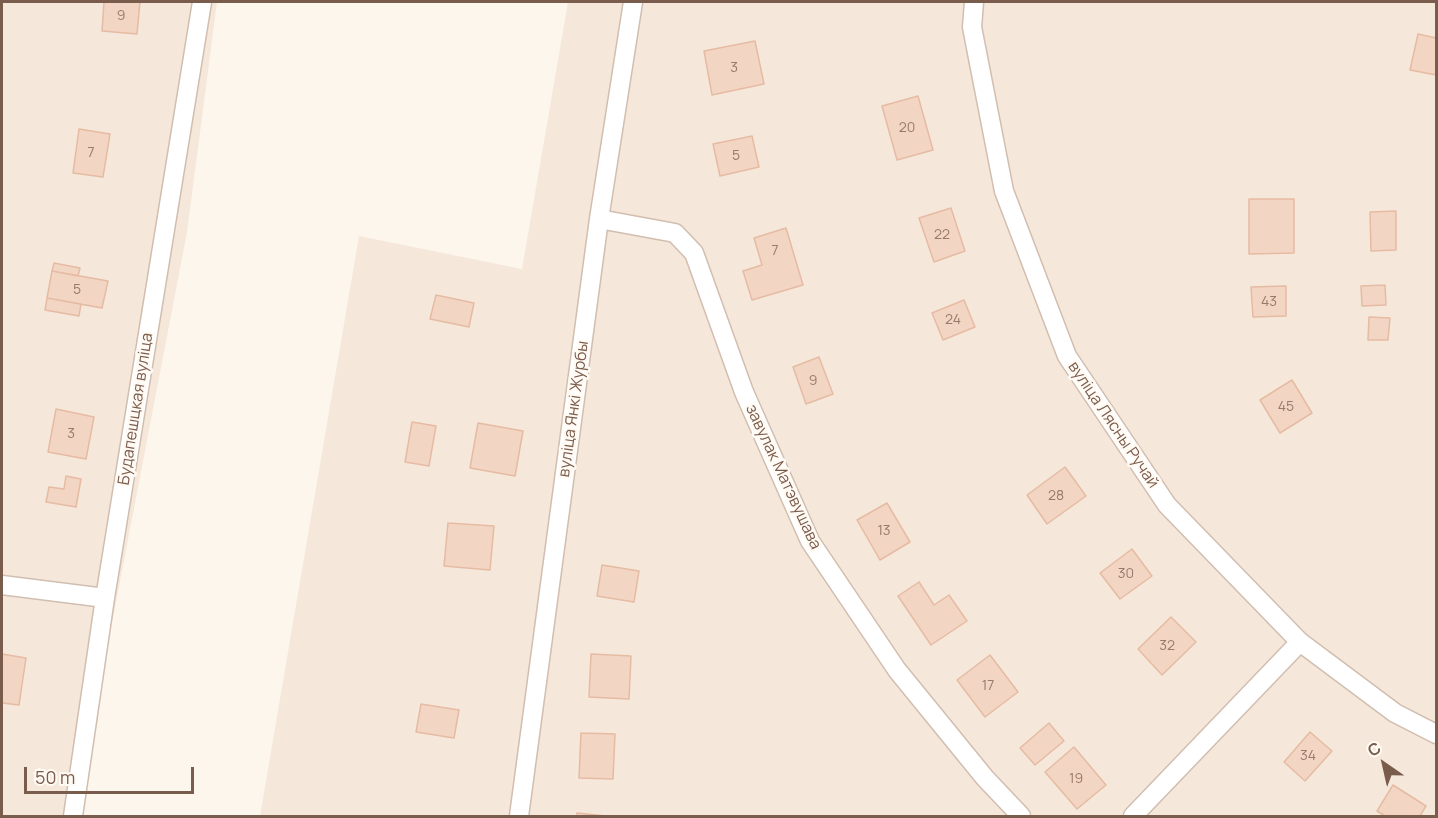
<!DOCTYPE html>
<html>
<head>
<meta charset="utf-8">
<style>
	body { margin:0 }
	#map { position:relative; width:1438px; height:818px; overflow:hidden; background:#fdf6ec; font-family:Manrope,sans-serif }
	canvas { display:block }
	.frame { position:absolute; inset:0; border:3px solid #7a5c4d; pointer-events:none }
	.north { position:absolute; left:1354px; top:734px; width:60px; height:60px; -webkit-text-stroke:4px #fffaf3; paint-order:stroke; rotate:326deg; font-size:16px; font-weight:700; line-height:24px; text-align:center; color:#7a5c4d }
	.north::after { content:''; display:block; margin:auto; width:21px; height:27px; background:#7a5c4d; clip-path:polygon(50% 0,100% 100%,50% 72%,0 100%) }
	.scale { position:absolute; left:24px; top:767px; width:170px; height:27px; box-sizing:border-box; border:3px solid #7a5c4d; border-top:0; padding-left:8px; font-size:18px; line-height:21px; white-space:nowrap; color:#7a5c4d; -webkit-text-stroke:4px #fffaf3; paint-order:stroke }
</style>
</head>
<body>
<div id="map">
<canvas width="1438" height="818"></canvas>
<div class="frame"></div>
<div class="north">С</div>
<div class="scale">50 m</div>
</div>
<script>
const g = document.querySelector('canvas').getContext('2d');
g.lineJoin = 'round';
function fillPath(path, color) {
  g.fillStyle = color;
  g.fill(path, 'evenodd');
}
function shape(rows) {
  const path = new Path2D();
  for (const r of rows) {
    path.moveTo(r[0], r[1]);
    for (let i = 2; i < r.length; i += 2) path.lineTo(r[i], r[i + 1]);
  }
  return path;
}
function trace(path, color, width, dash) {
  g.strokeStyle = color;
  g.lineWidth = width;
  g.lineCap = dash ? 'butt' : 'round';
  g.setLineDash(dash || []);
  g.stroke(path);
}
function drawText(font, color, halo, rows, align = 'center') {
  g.font = font + ' Manrope,sans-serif';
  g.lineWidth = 5;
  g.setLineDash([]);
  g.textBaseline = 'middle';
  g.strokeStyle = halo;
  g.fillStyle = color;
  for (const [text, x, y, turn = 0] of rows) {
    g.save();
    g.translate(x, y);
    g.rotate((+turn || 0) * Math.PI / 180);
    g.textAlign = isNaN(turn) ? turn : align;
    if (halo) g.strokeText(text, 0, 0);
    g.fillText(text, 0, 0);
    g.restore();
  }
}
fillPath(shape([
	[2,2,217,2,187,232,75,816,2,816],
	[568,2,1436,2,1436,816,260,816,359,236,522,269]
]), '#f5e8da');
const building = shape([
	[104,2,140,2,137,34,102,31,104,2],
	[1418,34,1436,38,1436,75,1410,70,1418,34],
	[755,41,764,84,712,95,704,51,755,41],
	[918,96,933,150,897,160,882,106,918,96],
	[79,129,110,134,103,177,73,173,79,129],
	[752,136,759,167,720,176,713,144,752,136],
	[1249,199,1294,199,1294,253,1249,254,1249,199],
	[951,208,965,251,934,262,919,218,951,208],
	[1396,211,1396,250,1371,251,1370,212,1396,211],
	[786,228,803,285,752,300,743,271,762,265,754,238,786,228],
	[54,263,80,268,78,276,52,271,54,263],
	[52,271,108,281,102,308,47,298,52,271],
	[1385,285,1386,305,1362,306,1361,286,1385,285],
	[1286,286,1286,316,1253,317,1251,287,1286,286],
	[436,295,474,303,469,327,430,319,436,295],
	[47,298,81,304,79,316,45,310,47,298],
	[964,300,975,327,943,340,932,313,964,300],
	[1369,317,1390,318,1388,340,1368,340,1369,317],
	[819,357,833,394,806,404,793,367,819,357],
	[1292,380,1312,413,1280,433,1260,400,1292,380],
	[56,409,94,417,86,459,48,452,56,409],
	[412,422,436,426,429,466,405,462,412,422],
	[478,423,523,431,515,476,470,468,478,423],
	[1065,467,1086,496,1047,524,1027,495,1065,467],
	[66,476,81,479,76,507,46,502,49,487,64,489,66,476],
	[887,503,910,542,880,560,857,520,887,503],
	[448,523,494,526,490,570,444,566,448,523],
	[1132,549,1152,576,1120,599,1100,573,1132,549],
	[602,565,639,571,634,602,597,596,602,565],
	[919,582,934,605,949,595,967,621,931,645,898,596,919,582],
	[1171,617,1196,642,1162,675,1138,649,1171,617],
	[2,654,26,658,19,705,2,703,2,654],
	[591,654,631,656,629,699,589,697,591,654],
	[990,655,1018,692,985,717,957,680,990,655],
	[421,704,459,710,454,738,416,732,421,704],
	[1049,723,1064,741,1035,765,1020,748,1049,723],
	[1310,732,1332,751,1305,781,1284,762,1310,732],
	[581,733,615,734,613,779,579,778,581,733],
	[1074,747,1106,785,1077,809,1045,772,1074,747],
	[1393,785,1426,806,1420,816,1385,816,1377,811,1393,785],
	[577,813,606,816,577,816,577,813]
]);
fillPath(building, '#f3d5c3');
trace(building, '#e6bba3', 1.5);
const street = shape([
	[974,2,972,27,1004,191,1067,356,1167,505,1300,642,1395,713,1436,734],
	[599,219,675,233,694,253,744,392,810,541,897,670,985,778,1021,816],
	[2,585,105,598],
	[73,816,105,598,202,2],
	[519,816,599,219,633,2],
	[1133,816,1300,642]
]);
trace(street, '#d1beb0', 21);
trace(street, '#fff', 18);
drawText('14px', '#987a6a', null, [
	["9",121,16],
	["3",734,68],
	["20",907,128],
	["7",91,153],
	["5",736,156],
	["22",942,235],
	["7",775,251],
	["5",77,290],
	["43",1269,302],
	["24",953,320],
	["9",813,381],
	["45",1286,407],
	["3",71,434],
	["28",1056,496],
	["13",884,531],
	["30",1126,574],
	["32",1167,646],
	["17",988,686],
	["34",1308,756],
	["19",1076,779]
]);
drawText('16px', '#7a5c4d', '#fffaf3', [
	["Будапешцкая вуліца",136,409,-81],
	["вуліца Янкі Журбы",574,409,-82],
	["вуліца Лясны Ручай",1113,425,56],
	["завулак Матэвушава",783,477,65]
]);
</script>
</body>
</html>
